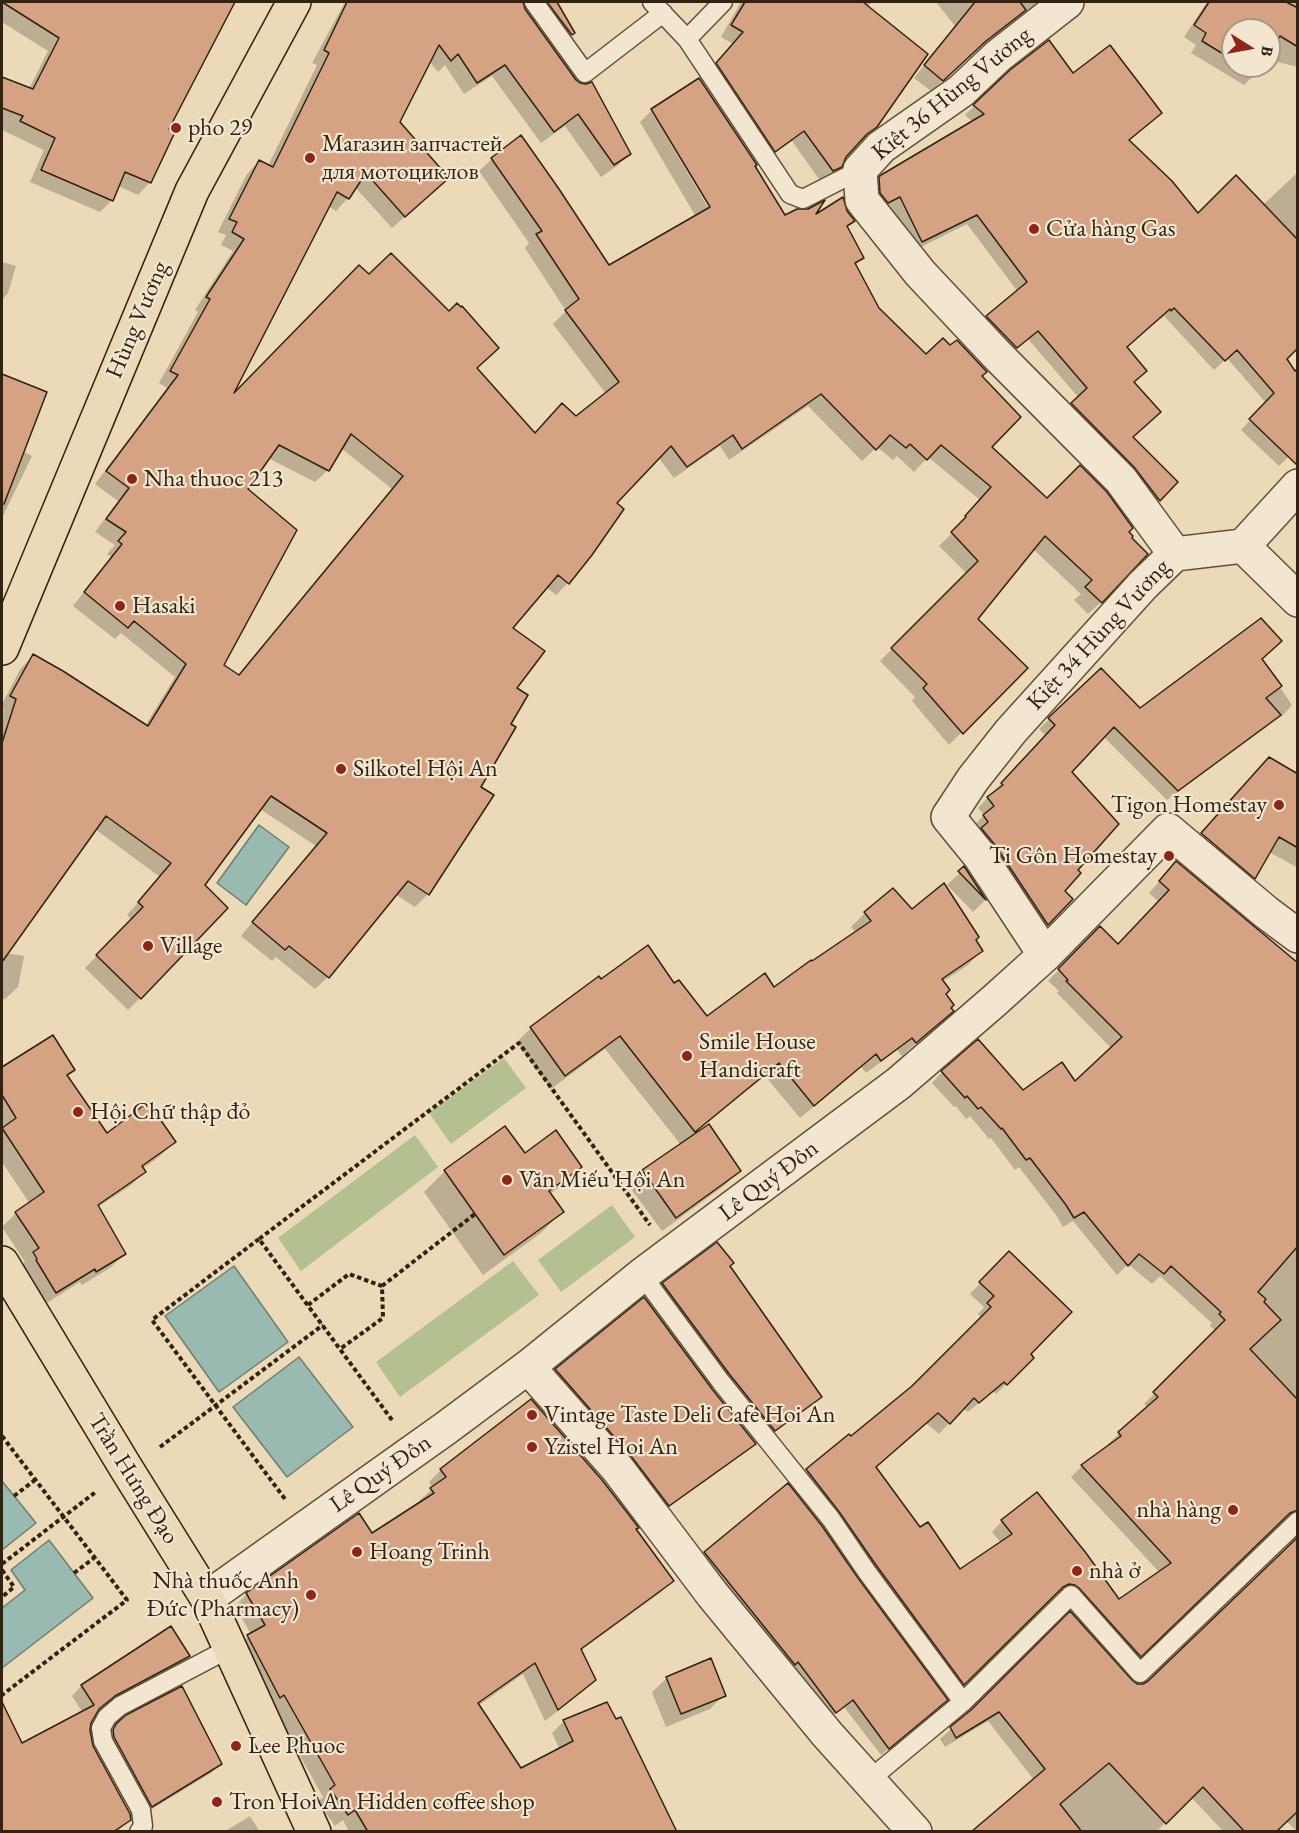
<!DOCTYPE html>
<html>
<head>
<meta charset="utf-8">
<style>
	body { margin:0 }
	#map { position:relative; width:1299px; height:1833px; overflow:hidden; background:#ebd9b8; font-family:"EB Garamond",serif }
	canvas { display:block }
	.frame { position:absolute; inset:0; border:3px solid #312211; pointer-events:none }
	.north { position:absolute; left:1221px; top:18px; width:60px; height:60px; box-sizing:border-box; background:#f2e6d1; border:2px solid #a59884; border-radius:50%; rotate:101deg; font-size:16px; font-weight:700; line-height:24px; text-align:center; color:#312211 }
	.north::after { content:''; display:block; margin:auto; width:21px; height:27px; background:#8f2418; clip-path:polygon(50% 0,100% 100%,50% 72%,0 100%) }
</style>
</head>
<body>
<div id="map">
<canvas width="1299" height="1833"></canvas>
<div class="frame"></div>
<div class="north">B</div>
</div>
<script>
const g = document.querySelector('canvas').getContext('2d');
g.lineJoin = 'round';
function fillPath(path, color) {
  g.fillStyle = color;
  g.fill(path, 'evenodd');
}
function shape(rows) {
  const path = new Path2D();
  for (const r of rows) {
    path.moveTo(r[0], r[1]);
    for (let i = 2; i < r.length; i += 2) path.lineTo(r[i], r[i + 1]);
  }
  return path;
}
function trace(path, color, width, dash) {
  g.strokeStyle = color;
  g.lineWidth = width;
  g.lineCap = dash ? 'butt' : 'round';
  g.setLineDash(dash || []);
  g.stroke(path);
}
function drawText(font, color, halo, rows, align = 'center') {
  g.font = font + ' "EB Garamond",serif';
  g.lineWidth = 4.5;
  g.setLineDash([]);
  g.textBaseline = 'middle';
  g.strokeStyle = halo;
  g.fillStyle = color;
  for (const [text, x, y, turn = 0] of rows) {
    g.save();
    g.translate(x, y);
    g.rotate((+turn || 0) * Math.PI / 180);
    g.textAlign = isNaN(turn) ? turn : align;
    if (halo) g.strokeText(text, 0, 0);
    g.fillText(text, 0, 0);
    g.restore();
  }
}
fillPath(shape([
	[504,1058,526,1088,451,1144,429,1113],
	[415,1135,438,1167,301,1271,278,1238],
	[612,1205,635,1237,561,1292,538,1260],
	[513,1261,539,1295,400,1397,376,1362]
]), '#b5c091');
const water = shape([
	[259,825,289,847,246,905,217,883,259,825],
	[234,1266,288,1342,219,1392,165,1316,234,1266],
	[299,1357,353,1427,287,1477,233,1407,299,1357],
	[2,1481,36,1523,2,1550,2,1481],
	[49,1540,93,1598,2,1668,2,1608,25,1590,11,1570,49,1540]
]);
fillPath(water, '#98bab0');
trace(water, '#6f7d70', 1.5);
fillPath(shape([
	[2,2,228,2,232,4,167,130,150,182,138,195,118,186,112,200,100,212,30,182,44,150,2,130,2,86,7,81,29,89,48,51,2,22],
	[345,2,556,2,573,33,561,45,527,4,520,3,575,81,629,154,617,166,601,177,565,126,541,143,492,76,464,94,445,65,438,72,429,61,398,123,435,190,392,228,355,187,348,198,336,211,328,206,230,398,476,368,535,435,576,418,606,394,553,324,566,311,525,248,529,243,479,171,492,159,520,137,609,267,696,217,640,122,651,111,712,214,715,213,654,111,651,111,699,80,785,217,811,218,846,212,853,221,846,228,862,258,855,265,878,309,926,356,981,377,990,447,1047,500,1127,532,1101,602,1088,614,1074,600,1081,594,1033,549,976,619,1025,668,949,745,912,701,915,697,880,661,967,574,939,546,955,530,954,529,980,500,928,457,914,472,897,456,893,460,877,447,862,461,808,406,729,460,720,446,674,478,658,457,615,503,568,583,556,595,546,587,511,628,515,688,508,725,479,787,492,796,428,894,415,907,395,894,328,977,315,989,276,957,272,961,241,936,316,846,260,809,203,886,140,998,128,1010,85,968,132,920,127,915,160,877,95,829,6,953,24,956,18,987,5,999,2,999,2,719,4,711,2,710,2,704,21,668,33,656,145,726,175,677,121,633,115,639,73,606,111,557,107,554,115,545,95,532,118,501,95,484,167,388,159,383,198,312,195,310,233,251,221,245,226,235,218,232,247,174,259,161,268,166,317,65,312,63],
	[341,448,392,489,238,676,222,665,246,489,268,458,315,482,328,470],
	[741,2,872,2,867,7,876,126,845,157,841,166,828,178,821,182,792,141,763,162,706,75,733,44,721,37],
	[936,2,1038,2,973,53,931,91,914,78,955,26],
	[1207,2,1230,2,1240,7,1241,2,1298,2,1298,67,1269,60,1269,30,1233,30,1233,66,1260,66,1255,74,1244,85,1191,53,1196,45,1184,37],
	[1011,71,1073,75,1160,113,1128,141,1198,216,1256,195,1264,204,1298,172,1298,338,1227,277,1298,447,1279,466,1241,430,1266,403,1227,358,1214,370,1164,316,1161,319,1160,318,1126,347,1132,383,1131,438,1176,482,1149,509,1063,414,1079,398,1028,339,1006,357,978,326,1018,292,967,224,913,251,890,205,878,212,870,188,882,176,973,122,965,115],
	[2,262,16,266,8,293,2,300],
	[2,376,45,393,23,451,32,456,2,518],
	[1261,659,1292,705,1283,715,1167,800,1103,736,1070,772,1075,870,1063,891,1071,899,1037,934,974,826,984,815,978,808,1046,736,1039,729,1101,670,1140,710],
	[1298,775,1298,868,1269,852,1254,878,1241,890,1190,847,1201,835,1253,879,1253,875],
	[964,869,985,900,973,912,947,885],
	[1166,874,1298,991,1298,1527,1291,1521,1284,1520,1278,1523,1129,1666,1064,1595,1057,1594,1051,1597,953,1694,796,1481,849,1436,851,1438,913,1387,982,1319,978,1314,984,1307,970,1294,998,1264,1029,1355,1032,1358,996,1394,993,1391,968,1412,963,1408,939,1434,926,1423,875,1467,920,1529,959,1571,1001,1543,992,1532,1002,1521,1119,1601,1160,1573,1071,1477,1082,1466,1110,1446,1108,1444,1148,1407,1144,1404,1216,1331,1210,1326,1212,1323,1160,1276,1152,1284,1128,1264,1117,1275,1073,1221,1063,1227,1056,1215,1019,1167,1015,1170,991,1138,989,1139,970,1116,966,1119,956,1106,954,1107,932,1083,942,1072,1023,1092,1075,1084,1112,1049,1057,993,1059,991,1048,981,1100,928,1117,946,1159,902,1149,893],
	[893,890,912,911,974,940,981,951,968,965,942,982,944,994,952,1011,902,1056,897,1050,866,1073,861,1067,800,1118,765,1076,698,1130,739,1171,725,1185,662,1231,629,1186,643,1172,681,1145,605,1049,551,1089,517,1042,531,1028,599,978,601,981,674,985,707,1018,774,989,856,933,851,927,865,913],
	[53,1037,73,1069,66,1076,107,1135,174,1142,160,1156,142,1169,144,1172,130,1186,98,1207,124,1254,110,1268,82,1285,80,1282,42,1306,20,1267,25,1262,2,1227,15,1214,30,1204,2,1162,2,1068],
	[524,1155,580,1167,559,1188,549,1194,562,1212,541,1233,483,1275,424,1192,445,1171],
	[663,1284,820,1397,812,1405,766,1438,655,1293],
	[644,1299,711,1390,754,1444,746,1452,661,1513,548,1378],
	[441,1470,634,1530,672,1580,660,1593,580,1651,595,1680,582,1692,545,1721,523,1674,478,1706,520,1770,560,1750,552,1733,564,1721,676,1832,349,1832,343,1820,335,1826,318,1802,323,1797,272,1706,235,1649,251,1634,235,1606,247,1594,372,1535,420,1504,419,1501,433,1488,429,1482],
	[788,1486,938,1708,881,1755,844,1707,827,1719,697,1561],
	[1298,1538,1298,1832,1286,1821,1274,1832,1224,1832,1191,1797,1156,1832,1151,1830,1149,1832,974,1832,1034,1780,988,1721,945,1747,940,1739,951,1729,972,1711,1148,1683],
	[188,1656,178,1666,103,1706,96,1711,89,1723,88,1730,92,1747,129,1820,119,1830,116,1832,2,1832,2,1755,83,1713,72,1696,81,1686],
	[710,1660,724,1695,710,1709,666,1727,652,1692,667,1678],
	[117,1725,220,1764,211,1773,142,1815,107,1735],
	[250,1816,260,1832,224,1832]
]), '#0003');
const building = shape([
	[2,2,235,2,169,129,175,132,151,183,125,172,113,201,41,170,55,138,20,121,23,116,2,108,2,77,33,89,59,38,2,2],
	[347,2,523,2,525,9,576,80,580,83,586,84,592,82,631,154,614,165,578,114,554,132,505,65,477,83,458,54,451,61,439,45,400,122,449,178,405,217,366,173,349,199,337,192,234,393,359,265,369,274,391,253,449,311,457,303,461,307,462,306,499,348,477,368,535,433,562,403,576,416,619,382,565,310,579,299,536,234,542,231,491,158,521,135,559,189,609,265,710,207,651,109,699,78,757,165,755,166,785,215,797,209,808,209,825,200,816,214,843,197,847,211,855,221,847,226,864,258,855,263,879,308,926,354,943,338,950,345,957,340,987,372,982,376,1021,417,992,447,1047,498,1080,465,1107,492,1133,528,1129,532,1133,536,1132,538,1148,554,1102,603,1085,587,1092,580,1045,536,978,619,1028,668,963,734,923,688,927,684,891,648,978,561,951,532,966,517,965,516,991,487,941,445,927,460,910,444,906,448,890,435,876,450,821,394,742,449,733,435,687,467,671,446,617,503,624,509,592,555,569,584,558,575,513,628,545,651,517,688,528,695,511,724,516,727,481,787,494,795,429,895,408,881,329,978,289,946,285,950,252,922,327,833,271,796,205,885,228,908,141,999,96,955,143,907,138,902,171,863,106,816,2,962,2,743,16,699,10,696,33,654,63,671,148,726,186,664,134,621,128,628,84,592,122,544,118,541,126,532,106,519,129,488,106,471,178,375,170,371,210,299,206,297,244,239,232,232,237,222,229,219,259,160,273,167,329,53,324,50,347,2],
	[351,434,403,476,239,675,224,665,297,530,248,489,279,445,329,471,351,434],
	[547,2,557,2,575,33,572,35,547,2],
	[745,2,863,2,928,54,877,127,867,134,846,157,842,167,833,171,804,131,775,152,716,63,743,32,731,25,745,2],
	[975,2,1020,2,1026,10,986,41,943,81,924,65,975,2],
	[1209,2,1286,2,1298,8,1298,47,1280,36,1269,54,1269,30,1233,30,1233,60,1202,41,1206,33,1194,25,1209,2],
	[1049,40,1073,73,1110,45,1162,113,1129,140,1172,181,1198,213,1236,175,1298,240,1298,348,1287,359,1295,371,1298,368,1298,466,1249,419,1274,393,1237,350,1225,361,1174,308,1171,311,1170,309,1127,347,1147,371,1134,382,1161,412,1133,437,1178,482,1160,501,1134,467,1071,403,1087,388,1038,331,1017,348,986,316,1027,282,977,215,922,242,900,197,888,203,880,193,879,177,881,175,984,114,973,105,1010,70,1049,40],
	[1242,66,1262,66,1257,75,1242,66],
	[2,374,47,392,4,504,2,504,2,374],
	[1261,618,1282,641,1262,659,1282,686,1266,698,1281,715,1178,791,1114,727,1072,772,1119,824,1078,870,1081,873,1065,891,1073,899,1048,925,995,845,981,828,988,822,983,815,994,806,987,797,1003,785,1001,783,1055,725,1048,718,1101,668,1140,708,1261,618],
	[1269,757,1298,774,1298,848,1279,837,1255,879,1201,833,1269,757],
	[1176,861,1298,963,1298,1246,1258,1292,1266,1299,1264,1302,1281,1320,1250,1349,1298,1400,1298,1510,1290,1513,1141,1657,1079,1588,1075,1585,1069,1584,1063,1587,964,1685,876,1565,840,1513,806,1469,849,1434,851,1436,912,1386,991,1307,987,1303,994,1296,979,1282,1009,1251,1072,1312,1031,1354,1034,1358,1007,1385,1004,1382,979,1403,974,1398,950,1424,938,1413,876,1467,920,1527,928,1522,960,1569,1012,1534,1001,1520,1037,1492,1086,1553,1119,1599,1171,1563,1081,1465,1121,1436,1118,1432,1158,1397,1153,1392,1225,1320,1219,1314,1221,1312,1171,1266,1164,1274,1139,1254,1128,1266,1084,1212,1074,1218,1066,1205,1030,1158,1026,1160,1002,1128,1001,1129,981,1107,978,1109,967,1096,965,1098,941,1071,978,1039,1023,1090,1062,1062,1075,1081,1122,1037,1066,981,1068,980,1058,969,1100,926,1118,944,1169,890,1159,881,1176,861],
	[964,866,986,900,958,871,964,866],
	[944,883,979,937,976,940,983,951,942,979,950,990,946,994,954,1005,951,1008,954,1011,916,1043,912,1038,881,1061,876,1054,814,1106,779,1063,695,1132,620,1036,565,1076,530,1027,599,976,601,979,648,945,674,983,679,980,707,1016,765,973,774,987,811,960,812,961,871,921,864,912,893,888,912,909,944,883],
	[53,1035,75,1070,67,1075,107,1133,148,1102,176,1142,142,1166,146,1172,98,1205,126,1254,96,1272,95,1269,56,1293,36,1260,37,1259,33,1252,39,1248,15,1212,44,1192,2,1128,16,1118,2,1095,2,1067,53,1035],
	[709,1124,741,1171,676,1218,642,1170,709,1124],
	[505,1126,525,1153,556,1130,582,1167,549,1191,564,1212,504,1255,444,1170,505,1126],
	[717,1242,734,1263,730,1266,822,1397,775,1431,730,1375,662,1283,717,1242],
	[644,1297,712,1389,756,1444,669,1506,631,1456,555,1369,644,1297],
	[531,1399,602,1480,639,1528,636,1529,674,1581,581,1649,596,1680,558,1710,535,1663,478,1703,521,1768,573,1741,563,1720,607,1702,616,1719,621,1717,677,1832,368,1832,355,1810,348,1815,330,1789,335,1785,284,1695,280,1698,247,1635,265,1625,246,1593,359,1513,372,1533,434,1493,430,1488,446,1477,440,1469,531,1399],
	[788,1483,822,1526,858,1578,948,1700,889,1749,853,1700,836,1713,798,1662,795,1665,704,1552,788,1483],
	[1298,1537,1298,1811,1276,1832,1245,1832,1203,1787,1166,1824,1109,1763,1060,1804,1082,1832,971,1832,1045,1769,999,1712,956,1738,950,1727,971,1710,1070,1611,1132,1680,1137,1684,1143,1684,1148,1681,1298,1537],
	[171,1626,190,1656,115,1696,99,1709,91,1723,90,1730,93,1746,130,1814,131,1820,113,1832,2,1832,2,1702,22,1743,94,1705,81,1685,171,1626],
	[711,1658,726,1696,681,1714,666,1677,711,1658],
	[182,1686,222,1764,152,1807,114,1737,113,1730,116,1724,126,1715,182,1686]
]);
fillPath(building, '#d6a284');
trace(building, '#312211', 1.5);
const service = shape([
	[534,2,585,73,663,13],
	[652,2,687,39,790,194,803,199,860,170],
	[687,39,723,2],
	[642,1275,721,1382,831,1519,867,1572,963,1702],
	[869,1780,963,1702,1071,1595,1140,1673,1298,1521],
	[139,1832,143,1826,141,1810,103,1741,101,1728,107,1717,120,1706,230,1648]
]);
const minor = shape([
	[1243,546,1298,486],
	[1243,546,1298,600],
	[1175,554,1243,546],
	[1045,955,979,855,948,817,973,779,1011,731,1143,585,1175,554,1121,480,997,355,920,273,862,200,860,170,881,147,961,91,998,56,1067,2],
	[528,1367,617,1468,712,1594,827,1734,915,1832],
	[207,1598,446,1428,528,1367,642,1275,899,1083,994,1001,1045,955,1168,830,1267,913,1298,936]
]);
const primary = shape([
	[2,648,192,191,294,2],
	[2,1263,126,1468,207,1598,314,1832]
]);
trace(service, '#60503b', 21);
trace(minor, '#60503b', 36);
trace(primary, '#312211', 36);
trace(shape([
	[259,1239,152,1320,285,1499],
	[382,1286,475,1214],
	[308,1305,349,1274,382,1286,383,1318,340,1349],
	[392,1420,259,1239,519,1043,650,1225],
	[2,1436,127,1600,2,1695],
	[160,1447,323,1325],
	[14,1496,35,1480],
	[2,1564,97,1491],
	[2,1570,14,1587,2,1597],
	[74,1573,94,1558]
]), '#312211', 4, [4.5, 3]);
trace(service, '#f2e6d1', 18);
trace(minor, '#f2e6d1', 33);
trace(primary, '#ebd9b8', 33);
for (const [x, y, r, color] of [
	[176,128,6,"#8f2418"],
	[310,158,6,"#8f2418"],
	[1034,229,6,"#8f2418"],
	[132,479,6,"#8f2418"],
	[120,606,6,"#8f2418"],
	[341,769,6,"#8f2418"],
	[1279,805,6,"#8f2418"],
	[1169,856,6,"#8f2418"],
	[148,946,6,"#8f2418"],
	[687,1056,6,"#8f2418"],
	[78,1112,6,"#8f2418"],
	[507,1180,6,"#8f2418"],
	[532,1415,6,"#8f2418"],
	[532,1447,6,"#8f2418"],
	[1233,1510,6,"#8f2418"],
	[357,1552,6,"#8f2418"],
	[1077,1571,6,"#8f2418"],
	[311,1595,6,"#8f2418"],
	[236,1746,6,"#8f2418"],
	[217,1802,6,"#8f2418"]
]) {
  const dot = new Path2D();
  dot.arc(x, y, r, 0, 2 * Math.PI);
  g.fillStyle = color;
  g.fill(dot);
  trace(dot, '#f2e6d1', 2);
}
drawText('24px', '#312211', '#f2e6d1', [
	["Kiệt 36 Hùng Vương",952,94,-39],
	["Hùng Vương",138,320,-67],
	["Kiệt 34 Hùng Vương",1099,635,-47],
	["Lê Quý Đôn",769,1181,-37],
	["Lê Quý Đôn",381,1474,-35],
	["Trần Hưng Đạo",133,1479,58]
]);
drawText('24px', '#312211', '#f2e6d1', [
	["pho 29",188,128],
	["Магазин запчастей",322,144],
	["для мотоциклов",322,172],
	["Cửa hàng Gas",1046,229],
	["Nha thuoc 213",144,479],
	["Hasaki",132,606],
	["Silkotel Hội An",353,769],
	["Tigon Homestay",1267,805,"right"],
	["Ti Gôn Homestay",1157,856,"right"],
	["Village",160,946],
	["Smile House",699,1042],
	["Handicraft",699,1070],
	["Hội Chữ thập đỏ",90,1112],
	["Văn Miếu Hội An",519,1180],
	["Vintage Taste Deli Cafe Hoi An",544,1415],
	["Yzistel Hoi An",544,1447],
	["nhà hàng",1221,1510,"right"],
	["Hoang Trinh",369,1552],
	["nhà ở",1089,1571],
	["Nhà thuốc Anh",299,1581,"right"],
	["Đức (Pharmacy)",299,1609,"right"],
	["Lee Phuoc",248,1746],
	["Tron Hoi An Hidden coffee shop",229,1802]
], 'left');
</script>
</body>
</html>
